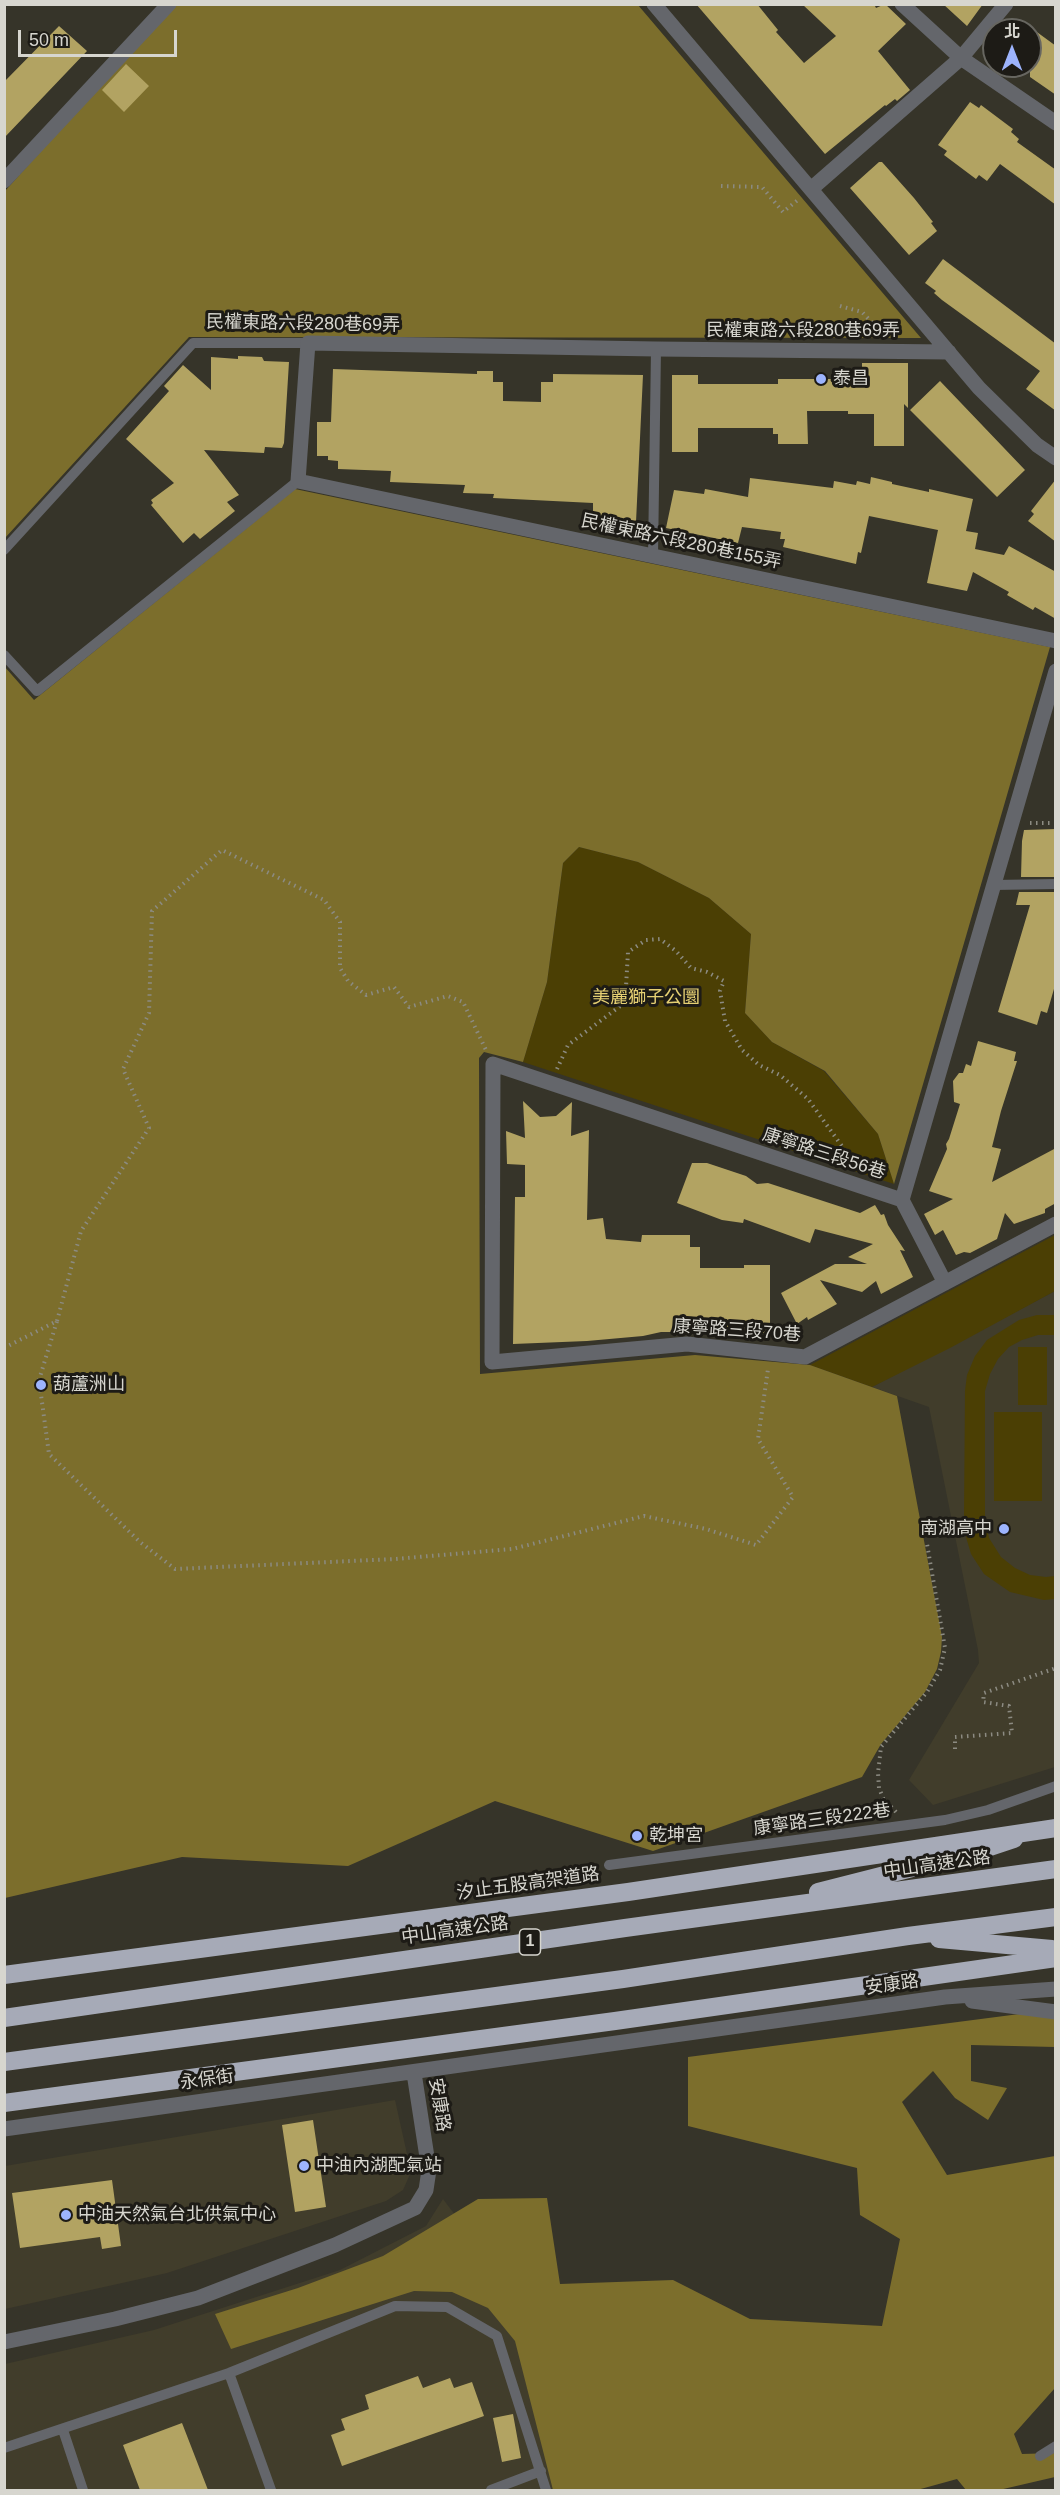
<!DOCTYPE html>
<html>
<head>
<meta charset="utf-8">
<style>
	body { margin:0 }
	#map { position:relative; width:1060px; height:2495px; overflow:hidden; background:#363429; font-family:Arial,"Noto Sans TC",sans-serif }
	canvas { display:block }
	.frame { position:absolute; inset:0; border:6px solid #d7d6cf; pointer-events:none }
	.north { position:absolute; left:982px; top:18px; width:60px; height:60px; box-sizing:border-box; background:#1d1b16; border:2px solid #676660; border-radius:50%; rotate:0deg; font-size:16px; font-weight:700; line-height:24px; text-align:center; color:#d7d6cf }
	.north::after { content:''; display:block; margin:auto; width:21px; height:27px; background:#9db4fd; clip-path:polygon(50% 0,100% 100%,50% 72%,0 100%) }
	.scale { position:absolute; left:18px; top:30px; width:159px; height:27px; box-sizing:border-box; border:3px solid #d7d6cf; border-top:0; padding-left:8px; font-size:18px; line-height:21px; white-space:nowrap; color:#d7d6cf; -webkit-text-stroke:4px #1d1b16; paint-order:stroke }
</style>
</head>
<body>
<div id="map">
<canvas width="1060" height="2495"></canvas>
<div class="frame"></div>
<div class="north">北</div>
<div class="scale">50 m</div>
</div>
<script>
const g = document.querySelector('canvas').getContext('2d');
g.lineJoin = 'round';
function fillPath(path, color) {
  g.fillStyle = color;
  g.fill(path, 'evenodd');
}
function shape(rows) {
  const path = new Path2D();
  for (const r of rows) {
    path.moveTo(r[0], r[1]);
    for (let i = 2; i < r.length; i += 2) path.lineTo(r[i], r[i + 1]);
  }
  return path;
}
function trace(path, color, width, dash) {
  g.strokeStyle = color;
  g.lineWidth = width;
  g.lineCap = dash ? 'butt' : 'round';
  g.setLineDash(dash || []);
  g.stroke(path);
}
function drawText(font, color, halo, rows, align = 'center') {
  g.font = font + ' Arial,"Noto Sans TC",sans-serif';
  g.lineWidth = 6;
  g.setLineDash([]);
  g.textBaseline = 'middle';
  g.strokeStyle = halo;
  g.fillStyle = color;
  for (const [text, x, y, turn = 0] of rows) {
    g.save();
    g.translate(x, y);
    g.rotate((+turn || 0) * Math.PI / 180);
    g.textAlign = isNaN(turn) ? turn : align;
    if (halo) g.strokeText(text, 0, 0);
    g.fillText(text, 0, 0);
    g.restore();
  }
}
fillPath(shape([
	[1055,1291,1055,1767,933,1805,909,1780,979,1663,978,1650,929,1407,872,1387],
	[395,2100,411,2172,403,2190,386,2201,167,2273,5,2309,5,2166],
	[443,2199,548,2338,628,2490,5,2490,5,2364,154,2330,340,2270,426,2226]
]), '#413d2b');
fillPath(shape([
	[579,847,638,862,709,898,751,934,745,1013,772,1042,824,1071,878,1134,894,1184,523,1062,547,982,563,863],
	[1055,1235,1055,1291,950,1348,872,1387,810,1365],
	[1037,1315,1055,1315,1055,1335,1038,1335,1022,1340,1009,1347,998,1359,990,1374,985,1391,985,1518,989,1538,1001,1557,1015,1568,1030,1575,1046,1577,1055,1576,1055,1599,1044,1600,1010,1592,984,1574,971,1554,966,1537,964,1518,965,1391,967,1375,975,1356,987,1340,1019,1320],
	[1018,1347,1047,1347,1047,1405,1018,1405],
	[994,1412,1042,1412,1042,1501,994,1501]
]), '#4b3f04');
fillPath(shape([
	[172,5,638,5,921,338,189,337,5,538,5,191],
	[295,489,1050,647,894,1184,878,1134,825,1071,772,1042,745,1013,751,934,709,898,638,862,579,847,563,863,547,982,523,1062,484,1052,479,1058,480,1374,695,1355,810,1365,897,1396,942,1637,941,1652,937,1669,925,1692,881,1744,862,1777,653,1851,495,1801,348,1866,182,1857,5,1898,4,666,34,700],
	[1027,2013,1055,2013,1055,2047,971,2045,971,2081,1007,2088,988,2120,955,2098,933,2071,902,2102,947,2175,1055,2156,1055,2388,1014,2434,1022,2454,1055,2453,1055,2477,999,2490,966,2490,957,2479,917,2490,553,2490,515,2341,488,2308,452,2292,414,2291,231,2349,215,2314,298,2288,383,2256,478,2199,547,2198,560,2284,673,2280,750,2319,882,2326,900,2239,860,2215,857,2168,688,2126,688,2057]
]), '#7c6e2c');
fillPath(shape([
	[696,4,757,4,778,30,776,32,804,63,836,36,802,4,874,4,876,8,885,4,906,24,878,51,910,90,897,101,895,99,886,106,885,105,825,154],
	[943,4,983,4,967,26],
	[59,26,87,51,4,138,4,82],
	[1030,27,1056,46,1056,95,1030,77],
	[126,64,149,86,124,112,102,90],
	[970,102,979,108,981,105,1013,129,1011,132,1019,139,1017,142,1056,170,1056,205,1000,164,987,181,979,175,976,179,944,155,947,151,938,145],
	[879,162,882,162,914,198,933,222,931,223,937,231,909,255,850,188],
	[943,259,1056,344,1056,411,1026,389,1040,371,942,300,934,293,936,291,925,283],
	[238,356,262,357,264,361,289,362,284,443,282,448,265,447,264,453,204,450,239,495,227,502,235,511,200,539,194,533,183,543,151,505,153,503,151,500,174,483,126,439,169,391,164,386,183,365,211,390,211,357,238,359],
	[862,363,908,363,908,408,904,404,904,446,874,446,874,414,848,414,848,411,807,411,808,444,778,444,778,434,773,434,773,428,698,428,698,452,672,452,672,375,698,375,698,384,778,384,778,379,862,379],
	[333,369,477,374,477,371,493,371,493,382,503,382,503,401,541,402,541,382,553,382,553,374,643,375,636,522,593,521,593,503,493,498,494,494,463,493,465,485,390,482,391,471,338,469,338,461,328,460,328,456,317,456,317,422,331,422],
	[940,381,1025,470,997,497,910,410],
	[871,477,892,482,892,484,929,492,929,489,973,499,966,531,978,533,975,549,1004,555,1009,546,1056,572,1056,619,1035,607,1033,610,1007,595,1009,592,973,572,967,591,927,583,938,530,869,516,861,553,858,552,856,564,783,547,785,539,780,539,781,532,742,527,738,543,666,528,674,490,704,494,705,489,748,497,750,478,833,488,834,481,856,485,857,481,870,484],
	[1056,479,1056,542,1028,521,1034,514,1031,511],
	[1056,829,1056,877,1021,877,1022,841,1024,830],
	[1019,892,1056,892,1056,982,1047,1013,1041,1011,1037,1025,998,1012,1030,905,1016,905],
	[978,1041,1016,1052,1014,1061,1017,1061,1001,1111,992,1147,1001,1149,992,1182,1056,1148,1056,1203,1045,1209,1045,1213,1014,1224,1005,1213,997,1239,970,1253,964,1252,956,1255,943,1230,935,1235,924,1214,953,1199,929,1191,947,1149,946,1144,949,1139,960,1104,954,1102,953,1081,959,1073,963,1073,966,1064,971,1066],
	[523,1101,540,1117,556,1116,572,1102,571,1136,589,1130,587,1220,603,1218,606,1239,641,1242,642,1235,690,1235,690,1247,700,1247,700,1268,744,1268,744,1265,770,1265,770,1333,727,1332,727,1319,689,1320,689,1332,661,1332,643,1336,587,1341,513,1344,515,1197,525,1197,525,1165,507,1164,506,1131,525,1138],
	[692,1163,707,1163,746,1176,757,1184,768,1183,860,1213,875,1205,881,1215,884,1214,888,1225,905,1251,900,1250,913,1277,881,1294,876,1281,862,1292,820,1280,837,1304,808,1320,807,1317,797,1324,781,1293,835,1264,867,1264,848,1257,873,1244,815,1229,810,1243,744,1219,743,1223,722,1220,677,1203],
	[313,2120,326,2207,295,2212,282,2125],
	[112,2180,121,2246,102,2249,100,2237,20,2248,12,2193],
	[418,2376,423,2388,450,2378,454,2388,472,2382,484,2416,342,2466,331,2435,345,2430,341,2419,369,2409,365,2395],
	[513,2414,521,2458,502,2462,493,2418],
	[182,2423,208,2490,140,2490,123,2445]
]), '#b2a362');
trace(shape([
	[721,186,762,187,783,212,799,199],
	[840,306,862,312,882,333],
	[1030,823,1056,823],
	[557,1069,568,1045,619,1007,626,987,628,952,646,940,660,939,676,951,691,968,707,972,724,981,720,991,725,1021,742,1050,759,1065,780,1075,808,1099,849,1156,852,1165],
	[57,1321,81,1231,149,1128,123,1069,149,1013,152,911,222,850,324,900,340,922,340,968,348,981,366,995,394,987,409,1007,448,996,463,1002,486,1050],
	[4,1348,57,1321,39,1380,49,1454,140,1542,175,1569,395,1559,512,1549,644,1516,706,1529,756,1545,793,1497,758,1439,768,1369],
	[955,1749,955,1737,1012,1733,1009,1706,983,1702,984,1693,1056,1668],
	[896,1812,883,1798,879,1788,878,1773,881,1747,927,1692,940,1670,945,1648,927,1544]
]), '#8c8b82', 4, [1.5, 4.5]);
trace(shape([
	[4,550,193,343,308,343],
	[653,556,656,349],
	[4,655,37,691,298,481],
	[993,885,1056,884],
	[609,1865,945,1820,988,1810,1056,1786],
	[229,2373,271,2490],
	[63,2430,83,2490],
	[4,2448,229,2373,395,2306,447,2307,497,2336,546,2490],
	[1040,2456,1056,2446],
	[491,2490,541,2471]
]), '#64666b', 10);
trace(shape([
	[654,4,979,388,1037,445,1056,458],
	[902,4,961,58,1056,123],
	[4,181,169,4],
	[811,189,961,58,1006,4],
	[949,352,656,349,308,343,298,481,1056,641],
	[902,1200,493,1064,492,1362,687,1344,805,1357,1056,1224],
	[902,1200,1056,671],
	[902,1200,945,1283],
	[972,2001,1056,2012],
	[4,2129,945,1997,1056,1989],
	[4,2342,115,2319,198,2298,335,2245,415,2208,426,2190,429,2170,414,2073]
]), '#64666b', 15);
trace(shape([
	[818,1892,975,1852,1014,1839],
	[939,1939,1052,1949],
	[4,2018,625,1928,1056,1869],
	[4,2062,623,1979,908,1936,1056,1917],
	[4,2103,615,2021,1056,1958]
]), '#a6aab7', 18);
trace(shape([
	[4,1975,628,1892,1056,1828]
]), '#a6aab7', 18);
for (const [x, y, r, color] of [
	[821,379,6,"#9db4fd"],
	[41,1385,6,"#9db4fd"],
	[1004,1529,6,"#9db4fd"],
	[637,1836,6,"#9db4fd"],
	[304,2166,6,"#9db4fd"],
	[66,2215,6,"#9db4fd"]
]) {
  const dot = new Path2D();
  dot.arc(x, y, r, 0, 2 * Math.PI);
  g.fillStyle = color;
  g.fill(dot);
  trace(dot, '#1d1b16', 2);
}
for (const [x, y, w] of [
	[530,1942,21]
]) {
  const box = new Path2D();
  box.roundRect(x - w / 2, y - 13, w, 26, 4.5);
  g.fillStyle = '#1d1b16';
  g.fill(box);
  trace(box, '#d7d6cf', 1.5);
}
drawText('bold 16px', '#d7d6cf', null, [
	["1",530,1942]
]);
drawText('18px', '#d7d6cf', '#1d1b16', [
	["民權東路六段280巷69弄",303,324,1],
	["民權東路六段280巷69弄",803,331],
	["民權東路六段280巷155弄",681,542,12],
	["康寧路三段56巷",824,1154,18],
	["康寧路三段70巷",737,1331,4],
	["康寧路三段222巷",822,1820,-8],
	["中山高速公路",937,1865,-8],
	["汐止五股高架道路",528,1884,-8],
	["中山高速公路",455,1931,-8],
	["安康路",892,1985,-8],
	["永保街",207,2080,-8],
	["安康路",439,2105,81]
]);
drawText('18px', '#d7d6cf', '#1d1b16', [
	["泰昌",833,379],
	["葫蘆洲山",53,1385],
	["南湖高中",992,1529,"right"],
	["乾坤宮",649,1836],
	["中油內湖配氣站",316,2166],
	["中油天然氣台北供氣中心",78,2215]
], 'left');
drawText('18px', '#e6d073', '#1d1b16', [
	["美麗獅子公圜",646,998]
]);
</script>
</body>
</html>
